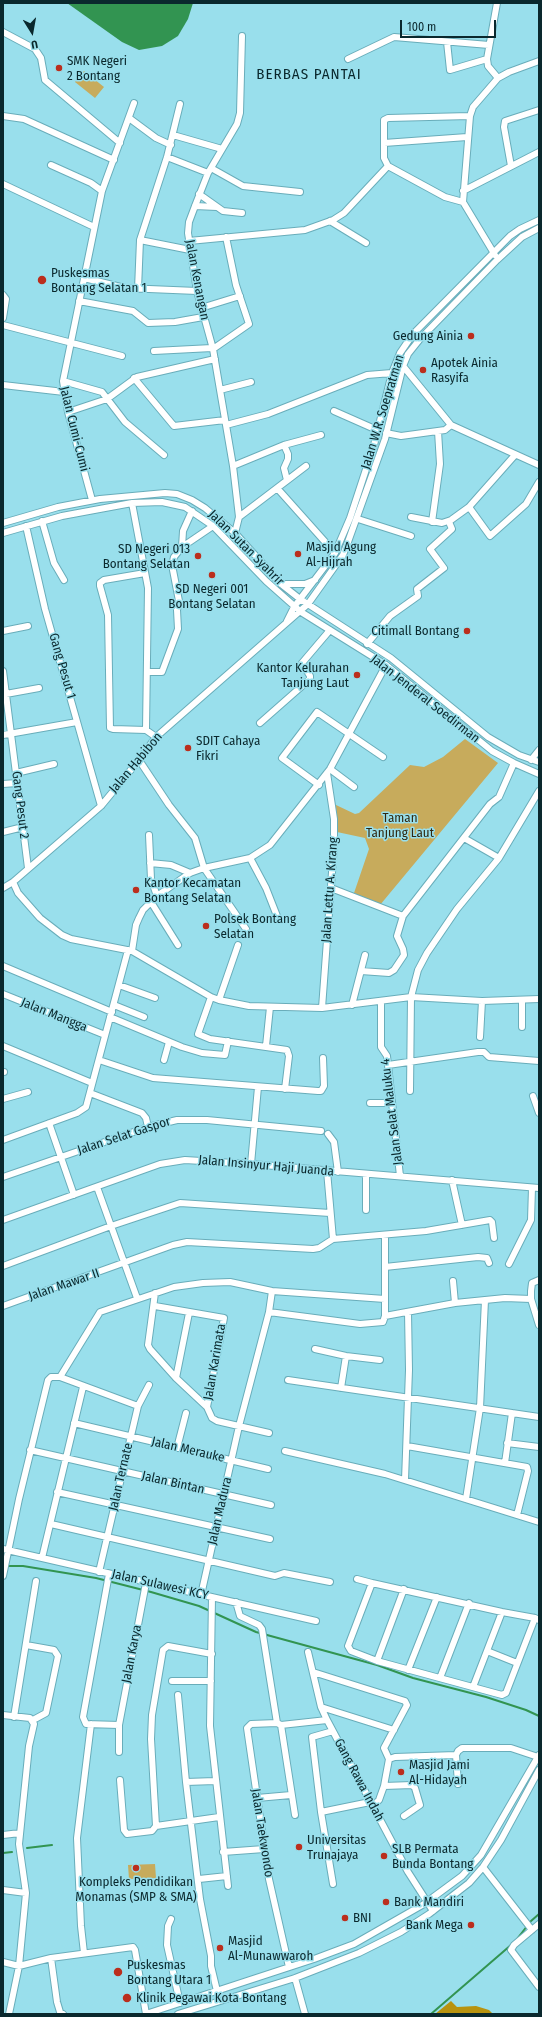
<!DOCTYPE html>
<html>
<head>
<meta charset="utf-8">
<style>
	body { margin:0 }
	#map { position:relative; width:542px; height:2017px; overflow:hidden; background:#99dfec; font-family:"Fira Sans Condensed",sans-serif }
	canvas { display:block }
	.frame { position:absolute; inset:0; border:4px solid #0a282d; pointer-events:none }
	.north { position:absolute; left:12px; top:12px; width:40px; height:40px; -webkit-text-stroke:3px #99dfec; paint-order:stroke; rotate:169deg; font-size:11px; font-weight:700; line-height:16px; text-align:center; color:#0a282d }
	.north::after { content:''; display:block; margin:auto; width:14px; height:18px; background:#0a282d; clip-path:polygon(50% 0,100% 100%,50% 72%,0 100%) }
	.scale { position:absolute; left:400px; top:20px; width:96px; height:18px; box-sizing:border-box; border:2px solid #0a282d; border-top:0; padding-left:5px; font-size:12px; line-height:14px; white-space:nowrap; color:#0a282d; -webkit-text-stroke:3px #99dfec; paint-order:stroke }
</style>
</head>
<body>
<div id="map">
<canvas width="542" height="2017"></canvas>
<div class="frame"></div>
<div class="north">U</div>
<div class="scale">100 m</div>
</div>
<script>
const g = document.querySelector('canvas').getContext('2d');
g.lineJoin = 'round';
function fillPath(path, color) {
  g.fillStyle = color;
  g.fill(path, 'evenodd');
}
function shape(rows) {
  const path = new Path2D();
  for (const r of rows) {
    path.moveTo(r[0], r[1]);
    for (let i = 2; i < r.length; i += 2) path.lineTo(r[i], r[i + 1]);
  }
  return path;
}
function trace(path, color, width, dash) {
  g.strokeStyle = color;
  g.lineWidth = width;
  g.lineCap = dash ? 'butt' : 'round';
  g.setLineDash(dash || []);
  g.stroke(path);
}
function drawText(font, color, halo, rows, align = 'center') {
  g.font = font + ' "Fira Sans Condensed",sans-serif';
  g.lineWidth = 3;
  g.setLineDash([]);
  g.textBaseline = 'middle';
  g.strokeStyle = halo;
  g.fillStyle = color;
  for (const [text, x, y, turn = 0] of rows) {
    g.save();
    g.translate(x, y);
    g.rotate((+turn || 0) * Math.PI / 180);
    g.textAlign = isNaN(turn) ? turn : align;
    if (halo) g.strokeText(text, 0, 0);
    g.fillText(text, 0, 0);
    g.restore();
  }
}
fillPath(shape([
	[84,71,104,87,95,98,75,82],
	[465,739,498,763,380,905,354,893,369,849,365,838,337,832,336,805,355,814,359,813,410,765,424,767,443,757],
	[155,1864,156,1878,129,1879,128,1865]
]), '#c7ab5c');
fillPath(shape([
	[451,2001,457,2007,476,2006,489,2010,493,2014,435,2014]
]), '#b8930f');
fillPath(shape([
	[67,3,193,3,188,19,178,36,162,46,139,50,122,42]
]), '#329451');
trace(shape([
	[8,1566,23,1566,96,1578,151,1592,199,1606,256,1632,377,1665,413,1678,486,1697,526,1710,539,1716],
	[27,1848,52,1845],
	[3,1853,12,1852],
	[517,1939,531,1921,539,1914],
	[431,2014,511,1945]
]), '#329451', 2);
const minor = shape([
	[497,3,487,59,488,66,498,78],
	[3,32,35,49,41,58,45,80,120,143],
	[447,42,450,70,487,59],
	[348,59,394,37,489,45],
	[180,104,167,157,140,240,190,250],
	[3,116,24,119,114,160],
	[129,118,156,138,171,145],
	[173,135,222,149],
	[384,143,467,137],
	[167,157,208,173],
	[51,165,91,183,102,191],
	[388,166,445,197,463,202],
	[511,166,504,127,505,121,539,110],
	[211,168,243,186,300,192],
	[3,184,94,227],
	[463,191,539,152],
	[199,194,223,211,242,213],
	[195,206,217,207],
	[330,221,366,243],
	[189,241,305,230,333,220,344,213,388,166,384,158,384,120,388,118,470,116],
	[495,255,463,202,470,116,473,107,498,78,509,72,539,61],
	[84,278,125,288,197,291],
	[138,289,140,240],
	[3,295,6,299,3,318],
	[79,301,133,311,148,323,175,322,203,317],
	[201,308,240,296],
	[3,325,122,356],
	[213,349,249,324,236,285,226,237],
	[154,351,212,348],
	[403,366,451,425,539,465],
	[134,378,174,426,225,420],
	[63,381,102,392,125,422,164,455],
	[3,385,64,392],
	[220,390,251,382],
	[334,411,377,430],
	[68,412,107,399,137,377,215,359],
	[226,425,268,414,367,375,392,373],
	[386,433,401,436,445,430,451,425],
	[284,445,288,454,288,459,284,468,287,480],
	[233,466,284,445,321,435],
	[277,488,335,553],
	[92,500,68,412,63,381,102,191,134,103],
	[132,503,148,588,146,730],
	[469,507,490,536,526,504,539,482],
	[239,517,306,466],
	[411,517,442,523,451,520,469,507,515,455],
	[358,519,411,536],
	[42,521,54,563,64,580],
	[432,522,440,464,438,431],
	[3,523,58,507,100,499,165,493,177,494,192,500,205,508,235,533,281,584,300,599,391,658,488,737,519,755,539,762],
	[26,526,45,609,101,806],
	[3,533,62,516,132,503,162,502,185,507,213,526,266,581,301,612,386,665,492,751,514,763,539,774],
	[235,533,239,517,233,466,213,349,197,291,188,233,189,222,195,206,208,173,237,124,240,113,242,36],
	[182,547,183,531,192,511],
	[145,573,104,580,100,583,100,586,108,615,110,728,113,729,146,730,156,737],
	[281,584,305,584,315,580],
	[287,621,294,607,335,553,350,518,374,445,392,373,400,353,413,334,510,236,520,229,539,220],
	[3,631,28,626],
	[367,644,390,616,418,596,417,589,444,568,430,549,452,529,449,522],
	[3,671,28,868],
	[148,672,162,672,178,629,177,610,179,601,172,565,174,557,182,547,213,526],
	[6,694,39,688],
	[260,723,310,679,310,676,302,663,330,630],
	[3,735,77,722],
	[139,760,169,805,195,838,204,868,246,929],
	[531,760,539,750],
	[330,769,354,787],
	[16,773,54,764],
	[3,784,17,783],
	[319,785,282,758,317,712,383,757],
	[3,832,23,827],
	[149,835,151,879,157,896],
	[464,838,499,858],
	[250,858,266,888,277,916],
	[150,863,171,865,190,873],
	[13,882,18,893,40,918,62,935,71,939,132,951,211,997,219,1000,249,1006,322,1008,411,997,482,1001,539,999],
	[3,888,13,882,101,806,139,760,156,737,308,604,343,555,348,542,385,439,403,366,408,354,420,339,497,260,522,237,539,228],
	[331,888,403,916,490,804,499,797,514,763],
	[151,902,178,945],
	[132,951,136,925,139,918,143,910,157,896,190,873,204,868,250,858,270,845,330,769,386,665],
	[3,966,112,1012],
	[361,971,389,973,394,970,404,955,403,949,397,936,403,916],
	[119,985,155,998],
	[3,994,105,1035],
	[211,997,198,1034,210,1039,287,1050,289,1056,285,1089],
	[219,1000,238,945],
	[522,1000,522,1027],
	[381,1002,381,1047,387,1056,400,1176],
	[114,1005,144,1017],
	[352,1005,365,955],
	[322,1008,334,845,334,819,327,773],
	[110,1017,182,1047,202,1053,225,1055,228,1041],
	[480,1037,482,1001],
	[3,1046,92,1083],
	[266,1046,270,1007],
	[99,1060,153,1078,318,1091,321,1091,324,1086,323,1058],
	[164,1060,169,1042],
	[388,1065,478,1052,484,1052,489,1057,539,1061],
	[3,1072,4,1072],
	[410,1091,411,997,418,970,427,953,457,909,499,858,539,791],
	[90,1093,142,1113,146,1118,148,1127],
	[533,1096,539,1113],
	[3,1099,28,1092],
	[370,1103,392,1103],
	[49,1123,74,1195],
	[328,1134,334,1142,338,1172],
	[3,1140,77,1113,86,1107,128,950],
	[251,1164,258,1087],
	[327,1171,333,1239],
	[3,1177,148,1127,177,1120,207,1120,321,1131],
	[452,1180,462,1225],
	[97,1187,137,1298],
	[366,1210,366,1174],
	[3,1220,160,1164,185,1160,251,1164,539,1188],
	[509,1264,531,1220,532,1188],
	[3,1266,111,1226,180,1203,330,1213],
	[385,1267,478,1257,487,1258,489,1263],
	[539,1280,532,1283,531,1291,531,1299,539,1325],
	[453,1281,455,1303],
	[155,1293,148,1345,150,1349,176,1378,207,1407,212,1418,217,1421,269,1433],
	[3,1306,173,1245,187,1242,313,1249,319,1248,333,1239,426,1231,490,1220,492,1222,494,1238],
	[155,1306,224,1318,207,1407],
	[269,1312,360,1324,383,1322,385,1316,385,1236],
	[385,1316,455,1303,505,1298,531,1299],
	[315,1349,346,1356,380,1360],
	[60,1377,100,1312,174,1287,203,1283,230,1282,272,1291,385,1299],
	[176,1378,189,1313],
	[288,1380,539,1417],
	[341,1388,346,1356],
	[74,1423,268,1469],
	[507,1443,539,1447],
	[407,1446,527,1467,528,1471,517,1515],
	[177,1448,186,1413],
	[30,1450,271,1505],
	[285,1451,385,1474,539,1522],
	[505,1463,512,1413],
	[405,1480,409,1370,408,1312],
	[57,1492,270,1539],
	[466,1499,480,1408,485,1300],
	[51,1524,275,1576,284,1573,330,1582],
	[3,1549,316,1621],
	[42,1558,83,1387],
	[99,1572,138,1406,149,1385],
	[109,1574,83,1717,86,1724,119,1725],
	[3,1576,19,1499,48,1380,51,1377,60,1377,138,1406],
	[357,1579,372,1583],
	[201,1595,239,1426,269,1312,272,1291],
	[212,1597,210,1726,228,1886],
	[236,1602,240,1616,259,1625,262,1629,277,1723,281,1725,327,1720],
	[535,1618,506,1693,502,1695,377,1661,351,1651,348,1646,372,1583,502,1612,535,1618,539,1620],
	[26,1645,54,1650,58,1656,46,1713,33,1720],
	[487,1651,517,1663],
	[308,1652,321,1707,327,1720,408,1872,433,1911],
	[377,1661,404,1589],
	[408,1670,437,1597],
	[313,1672,405,1701,407,1705,384,1748,389,1759],
	[440,1678,469,1603],
	[172,1681,211,1681],
	[473,1687,502,1612],
	[178,1695,186,1782,215,1781],
	[321,1707,394,1730],
	[3,1715,30,1718,34,1724,29,1746,19,1844,26,1893,19,1966,9,2014],
	[14,1717,36,1581],
	[277,1723,251,1724,247,1728,269,1879,289,1967],
	[281,1725,295,1815],
	[333,1731,312,1737,321,1812,333,1884],
	[119,1752,119,1725,146,1583],
	[120,1780,124,1830,127,1834,152,1831,156,1826,219,1817],
	[186,1782,200,1899,211,1956,211,1966,217,1991],
	[458,1784,456,1755,458,1751,462,1748,511,1748,538,1757],
	[384,1786,412,1785,415,1788,420,1805,404,1816],
	[257,1798,291,1795],
	[373,1806,379,1800,384,1786,389,1759,395,1757,456,1755],
	[321,1812,370,1802],
	[156,1826,151,1739,152,1715,163,1650,168,1646,212,1654],
	[3,1835,20,1833],
	[223,1852,264,1849],
	[483,1867,532,1930],
	[199,1879,227,1876],
	[3,1890,26,1893],
	[171,1919,168,1926,167,1945,180,2003],
	[539,1924,514,1945,511,1950,539,1987],
	[84,1953,81,1926,77,1838,91,1724],
	[51,1958,57,2002,60,2012,63,2014],
	[3,1962,19,1966,51,1958,133,1947,135,1950,146,2014],
	[295,1978,305,2014],
	[146,2014,314,1959,354,1944,424,1904,462,1876,481,1855,539,1755],
	[178,2014,295,1978,359,1953,401,1932,429,1914,469,1883,483,1867,501,1840,539,1770]
]);
trace(minor, '#69adba', 8);
trace(minor, '#fff', 6);
for (const [x, y, r, color] of [
	[59,68,4,"#bb2e1d"],
	[42,280,5,"#bb2e1d"],
	[471,336,4,"#bb2e1d"],
	[423,370,4,"#bb2e1d"],
	[298,554,4,"#bb2e1d"],
	[198,556,4,"#bb2e1d"],
	[212,575,4,"#bb2e1d"],
	[467,631,4,"#bb2e1d"],
	[357,675,4,"#bb2e1d"],
	[188,748,4,"#bb2e1d"],
	[136,890,4,"#bb2e1d"],
	[206,926,4,"#bb2e1d"],
	[401,1772,4,"#bb2e1d"],
	[299,1847,4,"#bb2e1d"],
	[384,1856,4,"#bb2e1d"],
	[136,1868,4,"#bb2e1d"],
	[386,1902,4,"#bb2e1d"],
	[345,1918,4,"#bb2e1d"],
	[471,1925,4,"#bb2e1d"],
	[220,1948,4,"#bb2e1d"],
	[118,1972,5,"#bb2e1d"],
	[127,1998,5,"#bb2e1d"]
]) {
  const dot = new Path2D();
  dot.arc(x, y, r, 0, 2 * Math.PI);
  g.fillStyle = color;
  g.fill(dot);
  trace(dot, '#99dfec', 1.5);
}
drawText('13px', '#0a282d', '#99dfec', [
	["SMK Negeri",67,61],
	["2 Bontang",67,76],
	["Puskesmas",51,273],
	["Bontang Selatan 1",51,288],
	["Gedung Ainia",463,336,"right"],
	["Apotek Ainia",431,363],
	["Rasyifa",431,378],
	["Masjid Agung",306,547],
	["Al-Hijrah",306,562],
	["SD Negeri 013",190,549,"right"],
	["Bontang Selatan",190,564,"right"],
	["SD Negeri 001",212,589,"center"],
	["Bontang Selatan",212,604,"center"],
	["Citimall Bontang",459,631,"right"],
	["Kantor Kelurahan",349,668,"right"],
	["Tanjung Laut",349,683,"right"],
	["SDIT Cahaya",196,741],
	["Fikri",196,756],
	["Kantor Kecamatan",144,883],
	["Bontang Selatan",144,898],
	["Polsek Bontang",214,919],
	["Selatan",214,934],
	["Masjid Jami",409,1765],
	["Al-Hidayah",409,1780],
	["Universitas",307,1840],
	["Trunajaya",307,1855],
	["SLB Permata",392,1849],
	["Bunda Bontang",392,1864],
	["Kompleks Pendidikan",136,1882,"center"],
	["Monamas (SMP & SMA)",136,1897,"center"],
	["Bank Mandiri",394,1902],
	["BNI",353,1918],
	["Bank Mega",463,1925,"right"],
	["Masjid",228,1941],
	["Al-Munawwaroh",228,1956],
	["Puskesmas",127,1965],
	["Bontang Utara 1",127,1980],
	["Klinik Pegawai Kota Bontang",136,1998]
], 'left');
drawText('13px', '#0a282d', '#99dfec', [
	["Jalan Kenangan",197,280,79],
	["Jalan W.R. Soepratman",383,412,-73],
	["Jalan Cumi-Cumi",74,429,76],
	["Jalan Sutan Syahrir",246,548,45],
	["Gang Pesut 1",62,666,74],
	["Jalan Jenderal Soedirman",425,699,38],
	["Jalan Habibon",136,763,-50],
	["Gang Pesut 2",20,805,83],
	["Jalan Lettu A. Kirang",330,890,-86],
	["Jalan Mangga",54,1015,22],
	["Jalan Selat Maluku 4",392,1112,-97],
	["Jalan Selat Gaspor",124,1136,-18],
	["Jalan Insinyur Haji Juanda",266,1166,5],
	["Jalan Mawar II",64,1285,-19],
	["Jalan Karimata",215,1362,-80],
	["Jalan Merauke",188,1450,13],
	["Jalan Ternate",121,1477,-77],
	["Jalan Bintan",173,1483,13],
	["Jalan Madura",220,1511,-77],
	["Jalan Sulawesi KCY",160,1585,13],
	["Jalan Karya",132,1654,-79],
	["Gang Rawa Indah",359,1780,62],
	["Jalan Taekwondo",262,1833,81]
]);
drawText('13px', '#312810', '#99dfec', [
	["Taman",400,818],
	["Tanjung Laut",400,833]
]);
g.letterSpacing = '1px';
drawText('15px', '#0a282d', '#99dfec', [
	["BERBAS PANTAI",309,75]
]);
g.letterSpacing = '0px';
</script>
</body>
</html>
